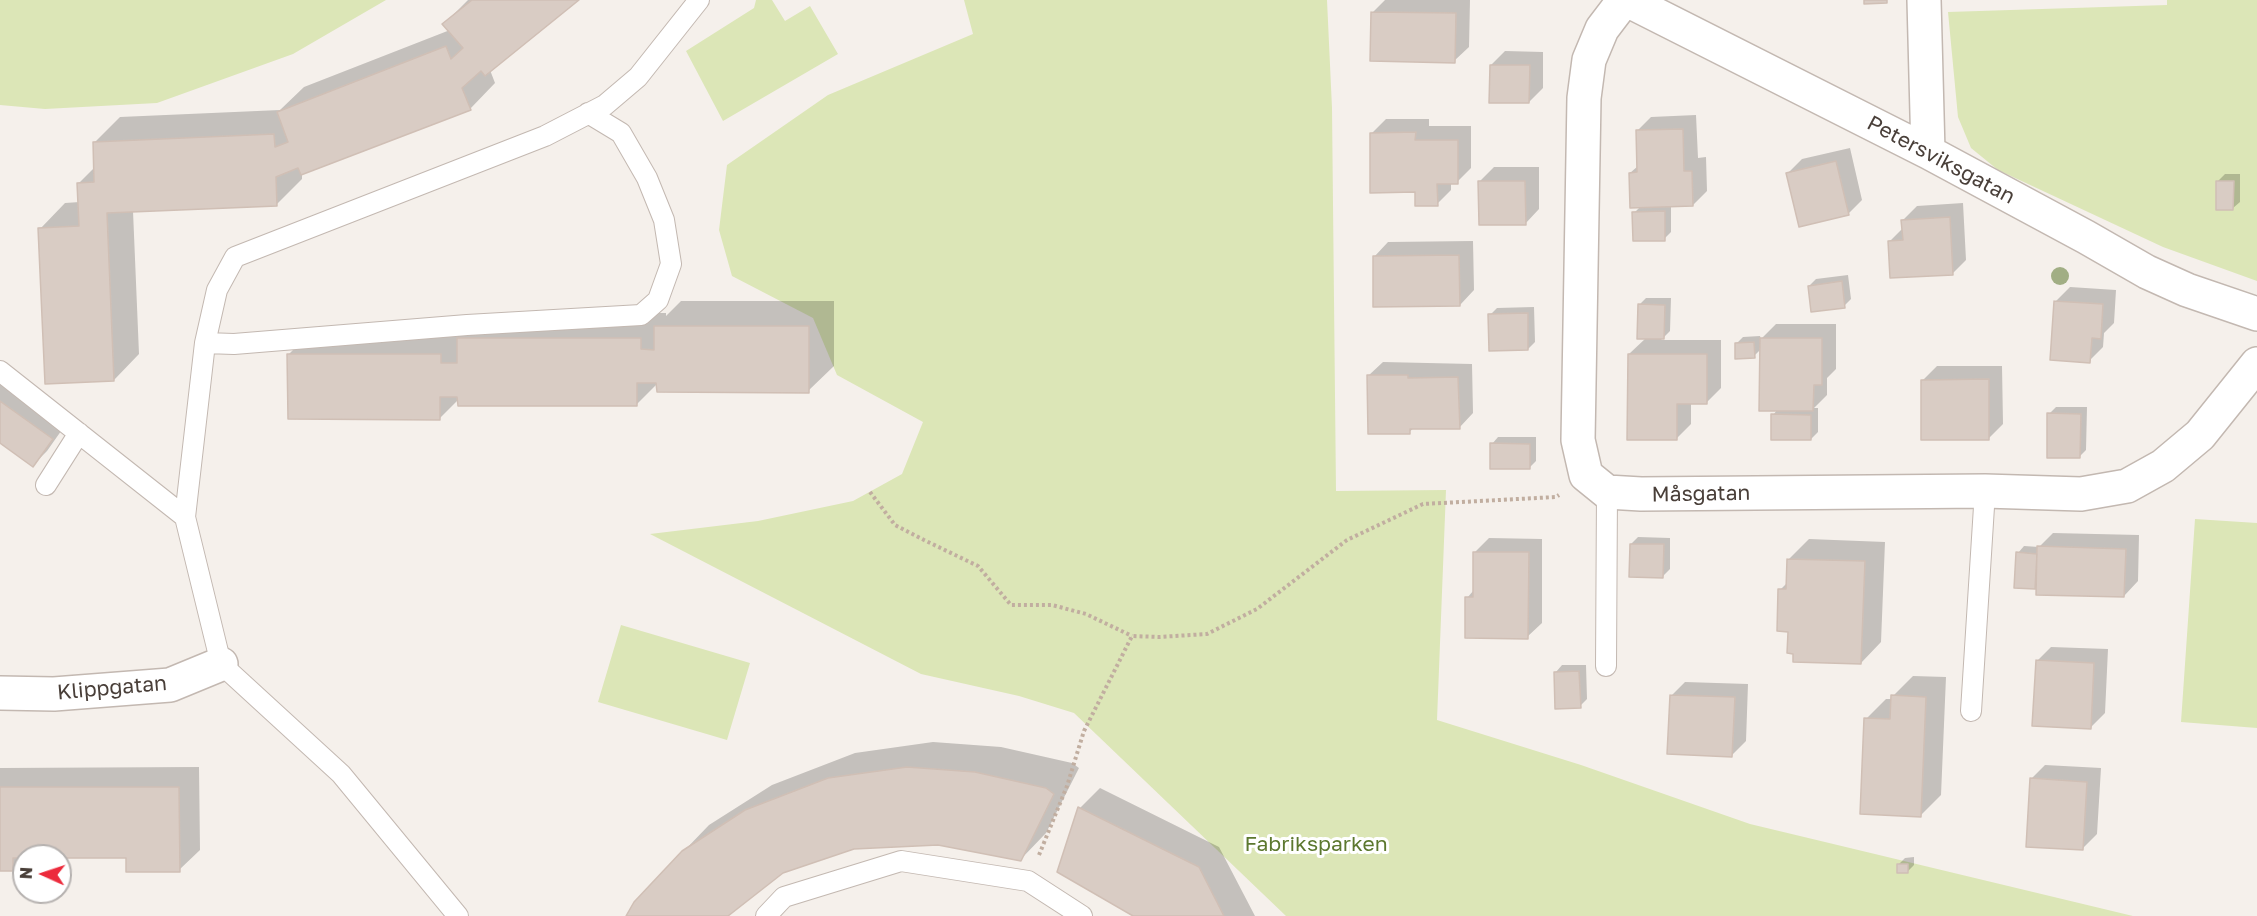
<!DOCTYPE html>
<html>
<head>
<meta charset="utf-8">
<style>
	body { margin:0 }
	#map { position:relative; width:2257px; height:916px; overflow:hidden; background:#f5f0eb; font-family:"Golos Text",sans-serif }
	canvas { display:block }
	.north { position:absolute; left:12px; top:844px; width:60px; height:60px; box-sizing:border-box; background:#fff; border:2px solid #b6b2b0; border-radius:50%; rotate:273deg; font-size:16px; font-weight:700; line-height:24px; text-align:center; color:#493f39 }
	.north::after { content:''; display:block; margin:auto; width:21px; height:27px; background:#ec2b3c; clip-path:polygon(50% 0,100% 100%,50% 72%,0 100%) }
</style>
</head>
<body>
<div id="map">
<canvas width="2257" height="916"></canvas>
<div class="north">N</div>
</div>
<script>
const g = document.querySelector('canvas').getContext('2d');
g.lineJoin = 'round';
function fillPath(path, color) {
  g.fillStyle = color;
  g.fill(path, 'evenodd');
}
function shape(rows) {
  const path = new Path2D();
  for (const r of rows) {
    path.moveTo(r[0], r[1]);
    for (let i = 2; i < r.length; i += 2) path.lineTo(r[i], r[i + 1]);
  }
  return path;
}
function trace(path, color, width, dash) {
  g.strokeStyle = color;
  g.lineWidth = width;
  g.lineCap = dash ? 'butt' : 'round';
  g.setLineDash(dash || []);
  g.stroke(path);
}
function drawText(font, color, halo, rows, align = 'center') {
  g.font = font + ' "Golos Text",sans-serif';
  g.lineWidth = 6;
  g.setLineDash([]);
  g.textBaseline = 'middle';
  g.strokeStyle = halo;
  g.fillStyle = color;
  for (const [text, x, y, turn = 0] of rows) {
    g.save();
    g.translate(x, y);
    g.rotate((+turn || 0) * Math.PI / 180);
    g.textAlign = isNaN(turn) ? turn : align;
    if (halo) g.strokeText(text, 0, 0);
    g.fillText(text, 0, 0);
    g.restore();
  }
}
fillPath(shape([
	[0,0,386,0,293,54,157,103,45,109,0,105],
	[756,0,772,0,785,21,810,6,838,54,723,121,686,51,754,8],
	[964,0,1327,0,1332,108,1336,491,1446,490,1437,720,1581,765,1750,824,2133,916,1286,916,1074,713,1019,696,921,674,650,534,758,521,853,501,902,474,923,422,837,375,813,318,732,276,719,230,727,165,828,95,973,34],
	[2167,0,2257,0,2257,281,2163,247,1998,170,1971,148,1958,117,1948,12,2167,5],
	[2195,519,2257,523,2257,728,2181,722],
	[621,625,750,663,727,740,598,702]
]), '#dce6b7');
fillPath(shape([
	[468,0,577,0,490,70,495,83,470,109,302,173,302,179,277,204,133,211,139,354,114,380,40,229,65,203,80,202,79,183,95,167,94,143,120,117,280,110,304,87,450,30,444,24],
	[1385,0,1470,0,1469,47,1454,61,1373,12],
	[1505,51,1543,52,1543,88,1529,102,1491,65],
	[1696,115,1698,158,1706,157,1707,191,1693,205,1671,206,1671,232,1664,239,1634,213,1640,207,1630,173,1638,166,1637,131,1651,117],
	[1386,119,1429,119,1429,126,1471,126,1471,168,1457,182,1451,182,1451,190,1437,204,1416,191,1372,133],
	[1850,148,1862,200,1848,214,1788,173,1802,159],
	[1494,167,1539,167,1539,209,1525,224,1480,181],
	[2225,174,2240,174,2240,202,2233,208,2218,181],
	[1963,203,1966,260,1952,274,1889,242,1903,228,1903,220,1917,206],
	[1473,241,1474,290,1460,305,1374,257,1388,242],
	[1848,275,1851,299,1844,306,1809,286,1816,279],
	[2070,287,2116,290,2114,323,2104,333,2103,347,2089,361,2055,302],
	[1646,298,1671,298,1670,331,1661,340,1721,340,1721,388,1706,403,1691,403,1691,424,1677,438,1629,354,1646,338,1639,305],
	[681,301,834,301,834,366,808,391,658,383,637,404,459,399,440,418,289,354,314,329,466,332,485,313,666,313,666,316],
	[1534,307,1535,342,1528,349,1490,315,1497,308],
	[1776,324,1836,324,1836,369,1827,378,1827,395,1814,408,1818,408,1818,432,1811,439,1773,415,1778,409,1761,349,1754,356,1736,344,1743,337,1760,336,1761,339],
	[1383,362,1472,364,1473,413,1459,428,1414,428,1409,432,1368,376],
	[1937,366,2002,366,2003,424,1989,438,1923,380],
	[0,376,66,424,47,451,33,465,0,442],
	[2056,407,2087,407,2086,450,2079,457,2049,414],
	[1498,437,1536,437,1536,461,1529,468,1492,444],
	[2053,533,2139,535,2138,581,2124,596,2038,584,2034,588,2018,553,2024,546,2039,547],
	[1638,537,1670,538,1670,569,1663,576,1631,544],
	[1489,538,1542,539,1542,623,1527,637,1467,598,1474,590,1475,552],
	[1809,539,1885,542,1881,642,1861,663,1789,630,1780,590,1788,582,1789,559],
	[2051,647,2108,649,2105,713,2091,727,2037,661],
	[1562,665,1586,665,1587,699,1580,706,1556,672],
	[1913,676,1946,677,1941,795,1920,816,1866,719,1886,699,1893,699,1893,696],
	[1685,682,1748,684,1746,741,1732,755,1671,696],
	[933,742,1001,747,1072,763,1079,768,1046,833,1021,859,938,843,853,848,783,871,728,916,628,916,683,852,709,825,772,785,855,753],
	[2045,765,2101,768,2097,834,2083,848,2031,779],
	[199,767,200,850,179,870,128,857,60,856,24,856,12,869,0,869,0,768],
	[1100,788,1219,847,1255,916,1136,916,1080,808],
	[1914,857,1914,865,1907,872,1898,865,1905,858]
]), '#0003');
const building = shape([
	[472,0,579,0,485,76,481,71,462,88,471,110,301,175,298,168,276,177,277,206,107,213,114,381,45,384,38,228,79,226,77,183,94,182,93,142,274,134,275,147,288,142,277,112,446,46,451,59,463,48,442,24,472,0],
	[1864,0,1887,0,1887,3,1864,4,1864,0],
	[1371,12,1456,13,1455,63,1370,61,1371,12],
	[1490,65,1530,65,1529,103,1489,103,1490,65],
	[1683,129,1684,171,1692,171,1693,206,1630,208,1629,173,1637,172,1636,130,1683,129],
	[1416,132,1415,140,1458,140,1458,184,1437,184,1438,206,1415,206,1415,192,1370,193,1370,133,1416,132],
	[1836,161,1849,215,1799,227,1786,173,1836,161],
	[1478,181,1525,181,1526,225,1479,225,1478,181],
	[2216,181,2234,181,2233,210,2216,210,2216,181],
	[1665,211,1665,241,1633,241,1632,212,1665,211],
	[1950,217,1953,275,1890,278,1888,241,1903,240,1901,220,1950,217],
	[1459,255,1460,306,1373,307,1373,256,1459,255],
	[1842,281,1845,308,1811,312,1808,286,1842,281],
	[2054,301,2103,304,2101,339,2092,338,2090,363,2050,360,2054,301],
	[1638,304,1665,305,1664,339,1637,339,1638,304],
	[1528,313,1528,350,1489,351,1488,314,1528,313],
	[654,326,809,326,809,393,657,392,656,383,637,383,637,406,458,406,457,397,440,397,440,420,288,419,287,354,441,354,441,363,457,363,457,338,641,338,641,349,654,350,654,326],
	[1760,338,1822,338,1822,385,1814,385,1813,411,1759,411,1760,338],
	[1754,342,1755,358,1735,359,1735,343,1754,342],
	[1628,354,1707,354,1707,404,1677,404,1677,440,1627,440,1628,354],
	[1367,375,1408,375,1408,378,1458,377,1460,429,1410,429,1410,434,1368,434,1367,375],
	[1989,379,1989,440,1921,440,1921,380,1989,379],
	[0,401,53,439,33,467,0,443,0,401],
	[2047,413,2081,414,2080,458,2047,458,2047,413],
	[1771,414,1811,415,1811,440,1771,440,1771,414],
	[1490,443,1530,444,1530,469,1490,469,1490,443],
	[1630,544,1664,544,1663,578,1629,577,1630,544],
	[2037,546,2126,549,2124,597,2036,595,2037,546],
	[1473,552,1529,552,1528,639,1465,638,1465,597,1473,597,1473,552],
	[2016,552,2037,554,2035,589,2014,588,2016,552],
	[1787,559,1865,561,1861,664,1793,662,1793,654,1787,653,1788,632,1777,631,1778,589,1786,589,1787,559],
	[2036,660,2094,663,2091,729,2032,726,2036,660],
	[1579,671,1581,708,1555,709,1554,672,1579,671],
	[1670,695,1735,697,1732,757,1667,754,1670,695],
	[1891,695,1926,697,1921,817,1860,814,1864,718,1890,719,1891,695],
	[907,767,975,772,1046,788,1054,794,1021,861,938,845,854,849,783,873,728,916,626,916,634,902,682,851,745,810,828,778,907,767],
	[2030,778,2087,782,2083,850,2026,847,2030,778],
	[0,787,179,787,180,872,126,872,126,858,60,858,60,856,24,856,24,858,13,858,13,871,0,871,0,787],
	[1078,807,1199,867,1224,916,1133,916,1057,872,1078,807],
	[1897,864,1908,864,1908,873,1897,873,1897,864]
]);
fillPath(building, '#d9ccc4');
trace(building, '#d0bfb5', 1.5);
const service = shape([
	[205,343,234,344,467,325,641,315,658,300,671,264,664,220,647,178,621,133,588,113],
	[0,371,185,517,221,664,341,774,458,916],
	[46,485,79,433],
	[185,517,205,343,217,290,235,257,545,136,605,105,638,77,699,0],
	[1606,666,1607,492],
	[1971,711,1985,491],
	[766,916,784,897,901,861,1028,881,1082,916]
]);
const minor = shape([
	[1624,0,1602,29,1589,60,1584,98,1578,440,1586,475,1607,492,1641,494,1985,491,2081,494,2127,486,2163,466,2200,435,2257,364],
	[1627,0,1928,152,2086,237,2147,272,2187,290,2257,314],
	[1924,0,1928,152],
	[0,693,54,694,170,685,221,664]
]);
trace(service, '#c3b8b1', 22);
trace(minor, '#c3b8b1', 36);
trace(shape([
	[870,492,895,525,924,540,978,566,1011,605,1052,605,1086,614,1132,636],
	[1039,855,1067,786,1084,731,1132,636,1159,637,1207,634,1257,609,1347,540,1423,504,1556,497,1559,495]
]), '#c1aea0', 4, [3, 3]);
trace(service, '#fff', 20);
trace(minor, '#fff', 33);
g.fillStyle = '#a1ae84';
for (const [x, y] of [
	[2060,276]
]) {
  g.beginPath();
  g.arc(x, y, 9, 0, 2 * Math.PI);
  g.fill();
}
drawText('21px', '#493f39', '#fff', [
	["Petersviksgatan",1941,160,28],
	["Måsgatan",1701,494,-1],
	["Klippgatan",112,688,-5]
]);
drawText('21px', '#5c782f', '#fff', [
	["Fabriksparken",1316,844]
]);
</script>
</body>
</html>
